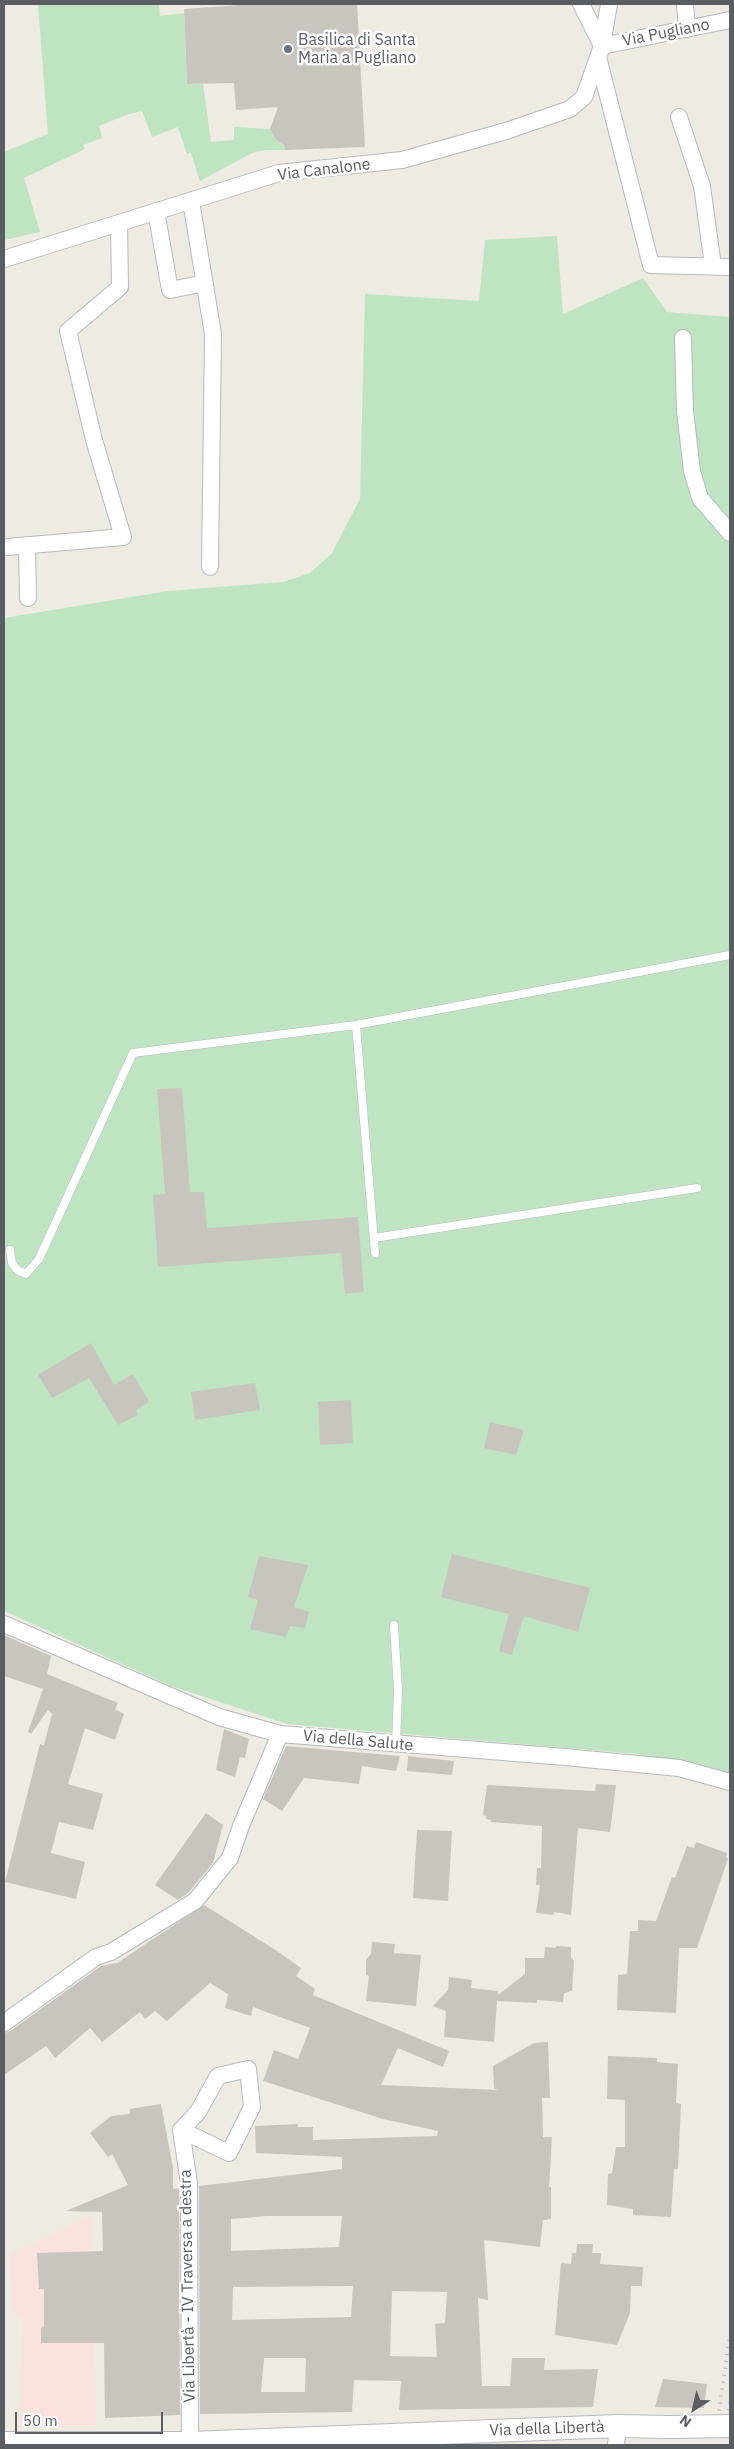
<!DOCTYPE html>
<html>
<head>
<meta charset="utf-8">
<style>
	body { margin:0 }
	#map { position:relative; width:734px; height:2449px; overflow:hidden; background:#edebe2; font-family:"IBM Plex Sans",sans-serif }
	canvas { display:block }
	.frame { position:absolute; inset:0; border:5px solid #5a5d62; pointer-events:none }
	.north { position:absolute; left:669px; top:2384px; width:50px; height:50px; -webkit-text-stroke:4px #fff; paint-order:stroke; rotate:215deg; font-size:14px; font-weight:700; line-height:20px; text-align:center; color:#5a5d62 }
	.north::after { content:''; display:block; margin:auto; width:18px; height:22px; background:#5a5d62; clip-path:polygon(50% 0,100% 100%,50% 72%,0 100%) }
	.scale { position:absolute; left:15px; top:2412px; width:148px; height:22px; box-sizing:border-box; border:2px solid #5a5d62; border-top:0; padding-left:6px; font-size:15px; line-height:18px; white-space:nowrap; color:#5a5d62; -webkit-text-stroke:4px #fff; paint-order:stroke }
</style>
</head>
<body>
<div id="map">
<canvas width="734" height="2449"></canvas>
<div class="frame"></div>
<div class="north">N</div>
<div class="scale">50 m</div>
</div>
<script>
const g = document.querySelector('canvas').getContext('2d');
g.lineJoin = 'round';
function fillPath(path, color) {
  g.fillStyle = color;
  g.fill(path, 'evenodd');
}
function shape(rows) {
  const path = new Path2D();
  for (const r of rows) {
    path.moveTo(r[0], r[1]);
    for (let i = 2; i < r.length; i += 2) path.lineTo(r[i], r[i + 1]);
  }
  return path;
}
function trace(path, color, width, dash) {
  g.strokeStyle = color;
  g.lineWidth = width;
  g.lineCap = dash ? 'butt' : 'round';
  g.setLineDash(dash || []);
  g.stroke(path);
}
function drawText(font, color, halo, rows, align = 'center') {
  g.font = font + ' "IBM Plex Sans",sans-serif';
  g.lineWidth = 5;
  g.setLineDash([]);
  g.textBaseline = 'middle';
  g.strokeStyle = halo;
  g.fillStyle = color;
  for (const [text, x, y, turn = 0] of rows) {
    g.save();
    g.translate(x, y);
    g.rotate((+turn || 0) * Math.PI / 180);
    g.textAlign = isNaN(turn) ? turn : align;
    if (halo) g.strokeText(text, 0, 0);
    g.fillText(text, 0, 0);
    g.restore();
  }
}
fillPath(shape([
	[91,2215,96,2426,19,2426,23,2317,13,2313,10,2254]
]), '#fae2de');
fillPath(shape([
	[38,4,159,4,160,16,184,13,187,84,203,84,211,142,234,140,234,127,270,129,276,140,284,145,285,150,265,150,252,153,200,181,191,153,187,154,178,127,152,137,142,111,126,115,99,126,102,138,83,145,85,149,24,178,40,232,4,240,4,152,48,134],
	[557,236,563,314,643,278,667,312,730,317,730,1773,638,1754,287,1724,171,1686,4,1611,4,618,168,591,283,582,310,573,332,553,360,499,365,294,479,301,485,240]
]), '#bfe4c1');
fillPath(shape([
	[254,4,357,4,365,147,285,150,284,145,276,140,270,129,278,107,236,110,234,83,187,84,184,9],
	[182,1088,190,1192,204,1192,207,1228,358,1217,364,1292,345,1294,341,1253,158,1267,153,1195,165,1194,157,1089],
	[91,1343,114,1385,133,1374,149,1402,136,1410,138,1415,118,1425,89,1378,52,1398,38,1375],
	[255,1383,260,1410,195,1420,191,1392],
	[351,1400,353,1443,320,1445,318,1402],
	[490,1422,524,1430,516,1455,484,1448],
	[452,1554,590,1588,578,1632,524,1616,512,1655,499,1651,509,1614,441,1597],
	[259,1556,308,1565,294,1607,309,1612,305,1628,290,1626,286,1637,250,1629,258,1600,248,1597],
	[4,1635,51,1656,47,1674,118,1703,115,1709,124,1714,115,1740,85,1728,68,1784,103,1794,93,1830,59,1822,51,1853,85,1862,76,1899,5,1882,40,1744,44,1745,52,1714,48,1710,31,1734,28,1732,43,1689,4,1676],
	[224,1729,249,1739,245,1758,240,1757,235,1777,216,1770],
	[286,1746,365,1753,400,1756,396,1771,362,1766,359,1784,304,1778,282,1811,263,1799],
	[408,1756,454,1761,452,1775,407,1771],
	[596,1784,616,1785,610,1832,578,1828,571,1915,554,1912,554,1915,536,1913,540,1885,536,1885,537,1868,541,1868,542,1826,491,1822,491,1820,486,1819,486,1816,483,1815,487,1785,595,1791],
	[206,1813,223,1825,213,1863,188,1893,178,1900,155,1885],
	[417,1830,452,1831,448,1901,413,1898],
	[696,1842,727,1853,726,1857,728,1859,697,1948,679,1948,676,2013,617,2010,618,1975,627,1974,630,1931,638,1931,638,1920,656,1921,672,1877,675,1878,687,1846,694,1848],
	[204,1905,274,1949,301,1968,296,1976,315,1989,313,1995,449,2051,443,2067,398,2048,381,2085,498,2090,494,2088,493,2066,534,2043,548,2042,550,2098,542,2098,543,2137,552,2137,549,2187,551,2187,551,2219,543,2220,540,2247,484,2240,488,2300,478,2298,482,2386,510,2386,512,2358,545,2358,544,2370,598,2369,593,2407,399,2410,401,2381,354,2380,352,2412,200,2414,199,2186,342,2169,342,2157,256,2153,255,2126,298,2124,298,2127,313,2127,313,2140,437,2136,438,2131,383,2119,263,2081,274,2050,298,2059,310,2028,253,2007,251,2016,225,2008,228,1994,210,1983,167,2021,155,2011,145,2019,140,2012,102,2042,90,2028,55,2058,46,2046,4,2075,4,2033,10,2031,101,1966,117,1963],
	[267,2216,342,2216,339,2247,231,2251,231,2219],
	[353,2286,351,2317,232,2320,233,2287],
	[392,2291,447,2292,445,2323,435,2324,437,2357,390,2356],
	[264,2358,306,2358,305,2392,261,2392],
	[372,1942,395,1944,394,1953,421,1955,416,2006,366,2001,369,1976,366,1975,366,1960,371,1954],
	[556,1946,571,1947,571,1957,574,1961,572,1991,564,1993,563,2002,537,2000,537,2003,497,2001,494,2042,444,2037,446,2011,433,2006,448,1990,449,1977,472,1980,471,1988,498,1991,498,1995,525,1974,525,1958,544,1958,545,1947,556,1948],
	[608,2056,657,2058,657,2062,678,2064,676,2103,681,2104,678,2169,674,2169,671,2217,633,2215,633,2209,607,2205,608,2174,612,2173,616,2147,625,2147,625,2100,607,2099],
	[161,2104,173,2168,173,2189,179,2188,180,2415,105,2418,104,2343,41,2343,41,2328,44,2327,44,2289,39,2289,37,2253,103,2251,102,2212,66,2211,128,2185,112,2154,108,2157,90,2133,111,2116,130,2114,130,2109],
	[577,2244,593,2244,592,2253,601,2253,600,2264,643,2267,642,2286,631,2286,630,2313,617,2345,555,2335,561,2263,571,2264,572,2253,576,2253],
	[663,2379,707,2384,704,2408,655,2407]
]), '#c8c5bf');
const lane = shape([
	[356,1025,375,1253],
	[374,1238,697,1188],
	[10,1250,12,1263,17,1270,26,1274,39,1259,133,1053,356,1025,730,955],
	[394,1625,398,1690,396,1744]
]);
const street = shape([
	[581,4,602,46,730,20],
	[685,4,687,29],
	[598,57,651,265,730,267],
	[679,117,702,186,713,266],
	[191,201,213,334,210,567],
	[156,211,170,290,205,283],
	[4,259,279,173,402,160,506,131,570,109,584,97,602,46,609,4],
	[683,338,685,411,692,471,700,498,730,533],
	[27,545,28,598],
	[8,547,123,537,94,440,68,331,120,287,119,223],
	[4,1624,219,1717,280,1734,565,1757,679,1768,730,1782],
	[4,2023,96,1957,111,1952,195,1901,230,1858,241,1826,280,1734],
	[248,2069,252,2107,229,2153,181,2130,198,2112,218,2076,248,2069],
	[181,2130,189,2183,190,2443],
	[616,2445,618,2426]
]);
const secondary = shape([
	[4,2443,190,2443,618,2426,670,2427]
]);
trace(lane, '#b7b9be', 9);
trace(street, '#b7b9be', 18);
trace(secondary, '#b8bac0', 24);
trace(lane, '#fff', 8);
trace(street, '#fff', 16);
trace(secondary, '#fff', 22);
trace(shape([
	[714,2445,730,2334],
	[724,2445,730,2402]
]), '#b3b4b4', 4, [1, 6]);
const secondaryBridge = shape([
	[670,2427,730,2426]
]);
trace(secondaryBridge, '#b8bac0', 24, []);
trace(secondaryBridge, '#fff', 22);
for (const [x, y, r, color] of [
	[288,49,5,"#6b7280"]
]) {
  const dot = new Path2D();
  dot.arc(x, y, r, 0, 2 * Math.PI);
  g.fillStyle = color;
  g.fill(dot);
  trace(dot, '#fff', 2);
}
drawText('16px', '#5a5d62', '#fff', [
	["Via Pugliano",666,33,-11],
	["Via Canalone",324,170,-7],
	["Via della Salute",358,1741,5],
	["Via Libertà - IV Traversa a destra",188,2286,-91],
	["Via della Libertà",547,2429,-2]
]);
drawText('16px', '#5b616d', '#fff', [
	["Basilica di Santa",298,40],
	["Maria a Pugliano",298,58]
], 'left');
</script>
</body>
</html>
